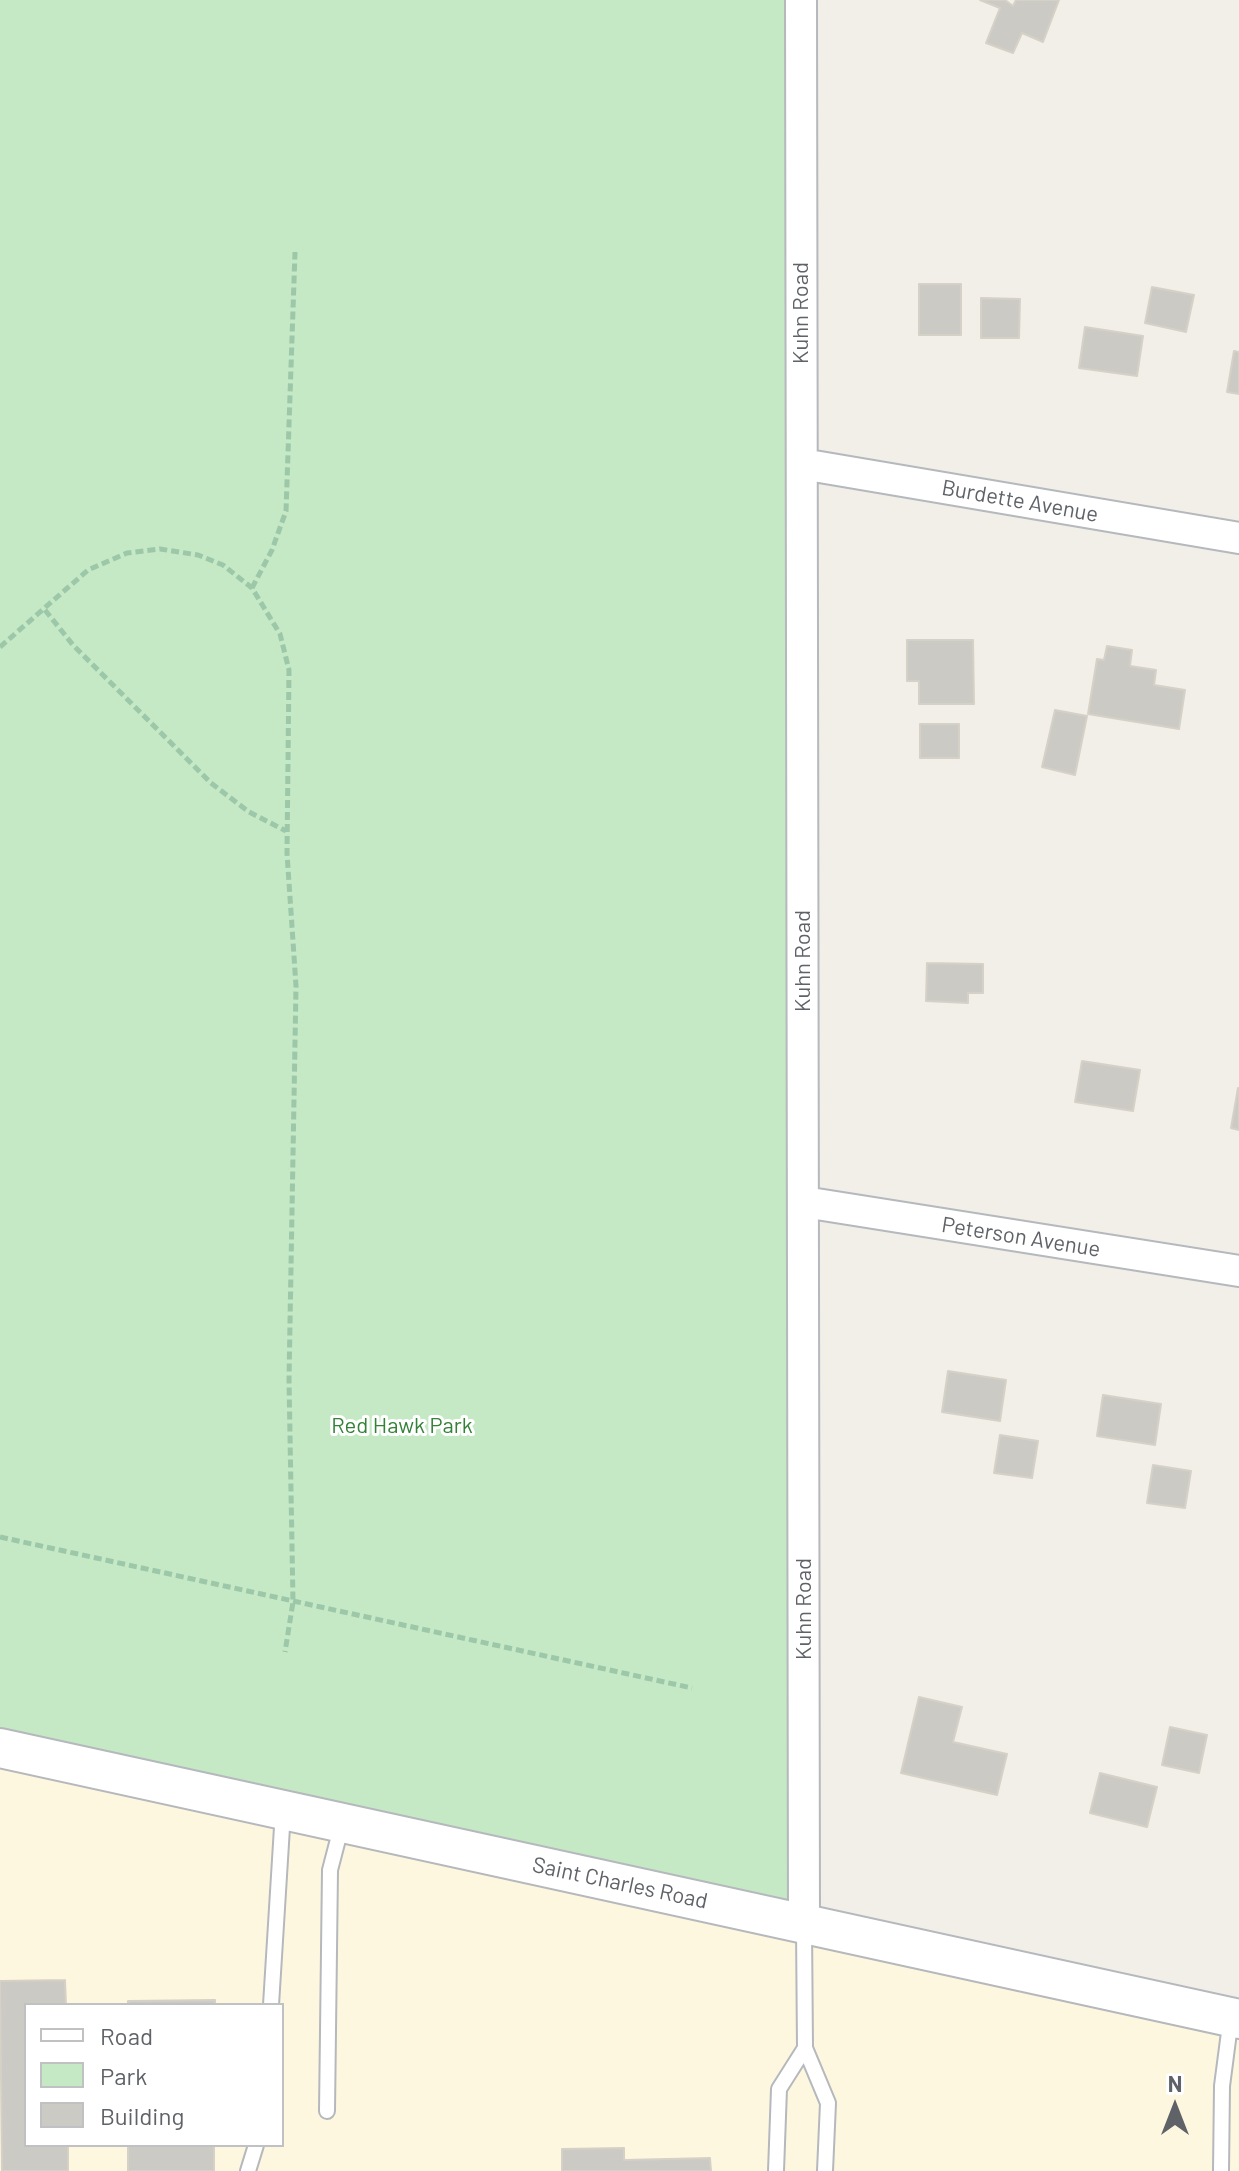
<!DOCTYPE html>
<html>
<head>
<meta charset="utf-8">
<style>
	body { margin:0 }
	#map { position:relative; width:1239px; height:2171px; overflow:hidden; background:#f1efe8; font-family:Barlow,sans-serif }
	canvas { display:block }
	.legend { position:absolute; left:24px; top:2003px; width:260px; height:144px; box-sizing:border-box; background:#fff; border:2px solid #bfc1c3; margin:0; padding:10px 14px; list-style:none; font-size:24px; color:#5f6368 }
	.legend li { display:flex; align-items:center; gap:16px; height:40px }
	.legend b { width:40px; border:2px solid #bfc1c3 }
	.north { position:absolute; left:1135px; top:2067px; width:80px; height:80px; -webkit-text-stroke:6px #fff; paint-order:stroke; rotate:0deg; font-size:22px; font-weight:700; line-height:32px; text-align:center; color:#5f6368 }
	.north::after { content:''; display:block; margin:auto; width:28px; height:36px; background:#5f6368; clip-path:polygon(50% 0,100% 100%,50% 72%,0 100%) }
</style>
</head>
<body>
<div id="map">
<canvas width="1239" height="2171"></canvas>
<ul class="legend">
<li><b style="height:10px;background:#fff"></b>Road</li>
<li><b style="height:22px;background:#c5e8c5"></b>Park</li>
<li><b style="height:22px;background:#cccac5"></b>Building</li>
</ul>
<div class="north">N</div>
</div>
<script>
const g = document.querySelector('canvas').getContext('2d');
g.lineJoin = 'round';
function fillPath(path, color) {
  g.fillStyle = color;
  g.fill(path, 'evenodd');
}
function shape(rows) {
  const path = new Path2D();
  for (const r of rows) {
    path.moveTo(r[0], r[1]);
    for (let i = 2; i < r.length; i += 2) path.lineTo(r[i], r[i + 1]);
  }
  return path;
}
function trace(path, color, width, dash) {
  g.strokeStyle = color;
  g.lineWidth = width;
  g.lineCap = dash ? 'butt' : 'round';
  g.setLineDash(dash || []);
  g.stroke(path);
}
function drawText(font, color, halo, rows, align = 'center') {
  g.font = font + ' Barlow,sans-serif';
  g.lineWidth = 6;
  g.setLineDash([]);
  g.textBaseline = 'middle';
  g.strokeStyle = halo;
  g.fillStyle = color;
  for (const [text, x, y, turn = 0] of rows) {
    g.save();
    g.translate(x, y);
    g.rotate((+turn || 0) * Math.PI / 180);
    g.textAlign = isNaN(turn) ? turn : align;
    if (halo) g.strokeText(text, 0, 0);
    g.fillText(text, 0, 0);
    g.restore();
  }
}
fillPath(shape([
	[0,1757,1239,2032,1239,2171,0,2171],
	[26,2005,282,2005,282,2145,26,2145]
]), '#fef7e0');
fillPath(shape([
	[0,0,792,0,808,1928,0,1749]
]), '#c5e8c5');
const building = shape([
	[980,0,1005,0,1013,6,1016,0,1059,0,1043,42,1022,33,1013,53,986,43,1000,8,980,0],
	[919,284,961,284,961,335,919,335,919,284],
	[1152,287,1194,295,1186,332,1145,323,1152,287],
	[981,298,1020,299,1019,338,981,338,981,298],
	[1085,327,1143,336,1137,376,1079,368,1085,327],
	[1234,351,1239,352,1239,394,1227,392,1234,351],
	[907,640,973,640,974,704,919,704,919,681,907,681,907,640],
	[1107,646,1132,650,1130,666,1156,670,1154,685,1185,690,1179,729,1088,714,1097,659,1104,660,1107,646],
	[1055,710,1087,716,1075,775,1042,767,1055,710],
	[920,724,959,724,959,758,920,758,920,724],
	[927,963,983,964,983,993,968,993,968,1003,926,1001,927,963],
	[1082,1061,1140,1070,1133,1111,1075,1102,1082,1061],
	[1238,1088,1239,1088,1239,1130,1231,1128,1238,1088],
	[948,1371,1006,1380,1000,1421,942,1412,948,1371],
	[1103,1395,1161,1404,1155,1445,1097,1436,1103,1395],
	[1000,1435,1038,1441,1032,1478,994,1473,1000,1435],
	[1153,1465,1191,1471,1185,1508,1147,1503,1153,1465],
	[919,1697,962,1707,953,1742,1007,1754,997,1795,901,1773,919,1697],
	[1170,1727,1207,1735,1199,1773,1162,1765,1170,1727],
	[1100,1773,1157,1787,1147,1827,1090,1813,1100,1773],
	[65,1980,66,2005,26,2005,26,2145,68,2145,68,2171,2,2171,0,1981,65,1980],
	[215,2000,215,2005,128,2005,128,2001,215,2000],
	[128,2145,214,2145,214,2171,128,2171,128,2145],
	[624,2148,624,2160,710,2158,711,2171,562,2171,562,2149,624,2148]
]);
fillPath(building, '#cccac5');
trace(building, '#d6d1c6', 2);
const service = shape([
	[271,2005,283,1811],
	[805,2048,828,2103,825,2171],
	[327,2111,330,1870,342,1824],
	[248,2171,256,2145],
	[776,2171,779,2089,805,2048,804,1927],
	[1221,2171,1222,2086,1231,2017]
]);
const minor = shape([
	[801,0,804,1923],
	[802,464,1239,538],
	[804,1202,1239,1271]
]);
const tertiary = shape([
	[0,1748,1239,2019]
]);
trace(service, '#b5b8bc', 18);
trace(minor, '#b5b8bc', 34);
trace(tertiary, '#b5b8bc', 42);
trace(shape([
	[252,588,272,550,286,511,295,252],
	[45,610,73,645,211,783,249,812,286,831],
	[0,647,88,570,127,553,160,549,198,555,223,565,252,588,280,634,289,670,287,853,296,986,289,1380,293,1602,285,1652],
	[0,1537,692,1688]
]), '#9cc7a9', 5, [8, 4]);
trace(service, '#fff', 14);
trace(minor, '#fff', 30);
trace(tertiary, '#fff', 38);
drawText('22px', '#5f6368', '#fff', [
	["Kuhn Road",801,313,-90],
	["Burdette Avenue",1020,501,10],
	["Kuhn Road",803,961,-90],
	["Peterson Avenue",1021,1237,9],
	["Kuhn Road",804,1609,-90],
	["Saint Charles Road",620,1883,12]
]);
drawText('22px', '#348238', '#fff', [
	["Red Hawk Park",402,1426]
]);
</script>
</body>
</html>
